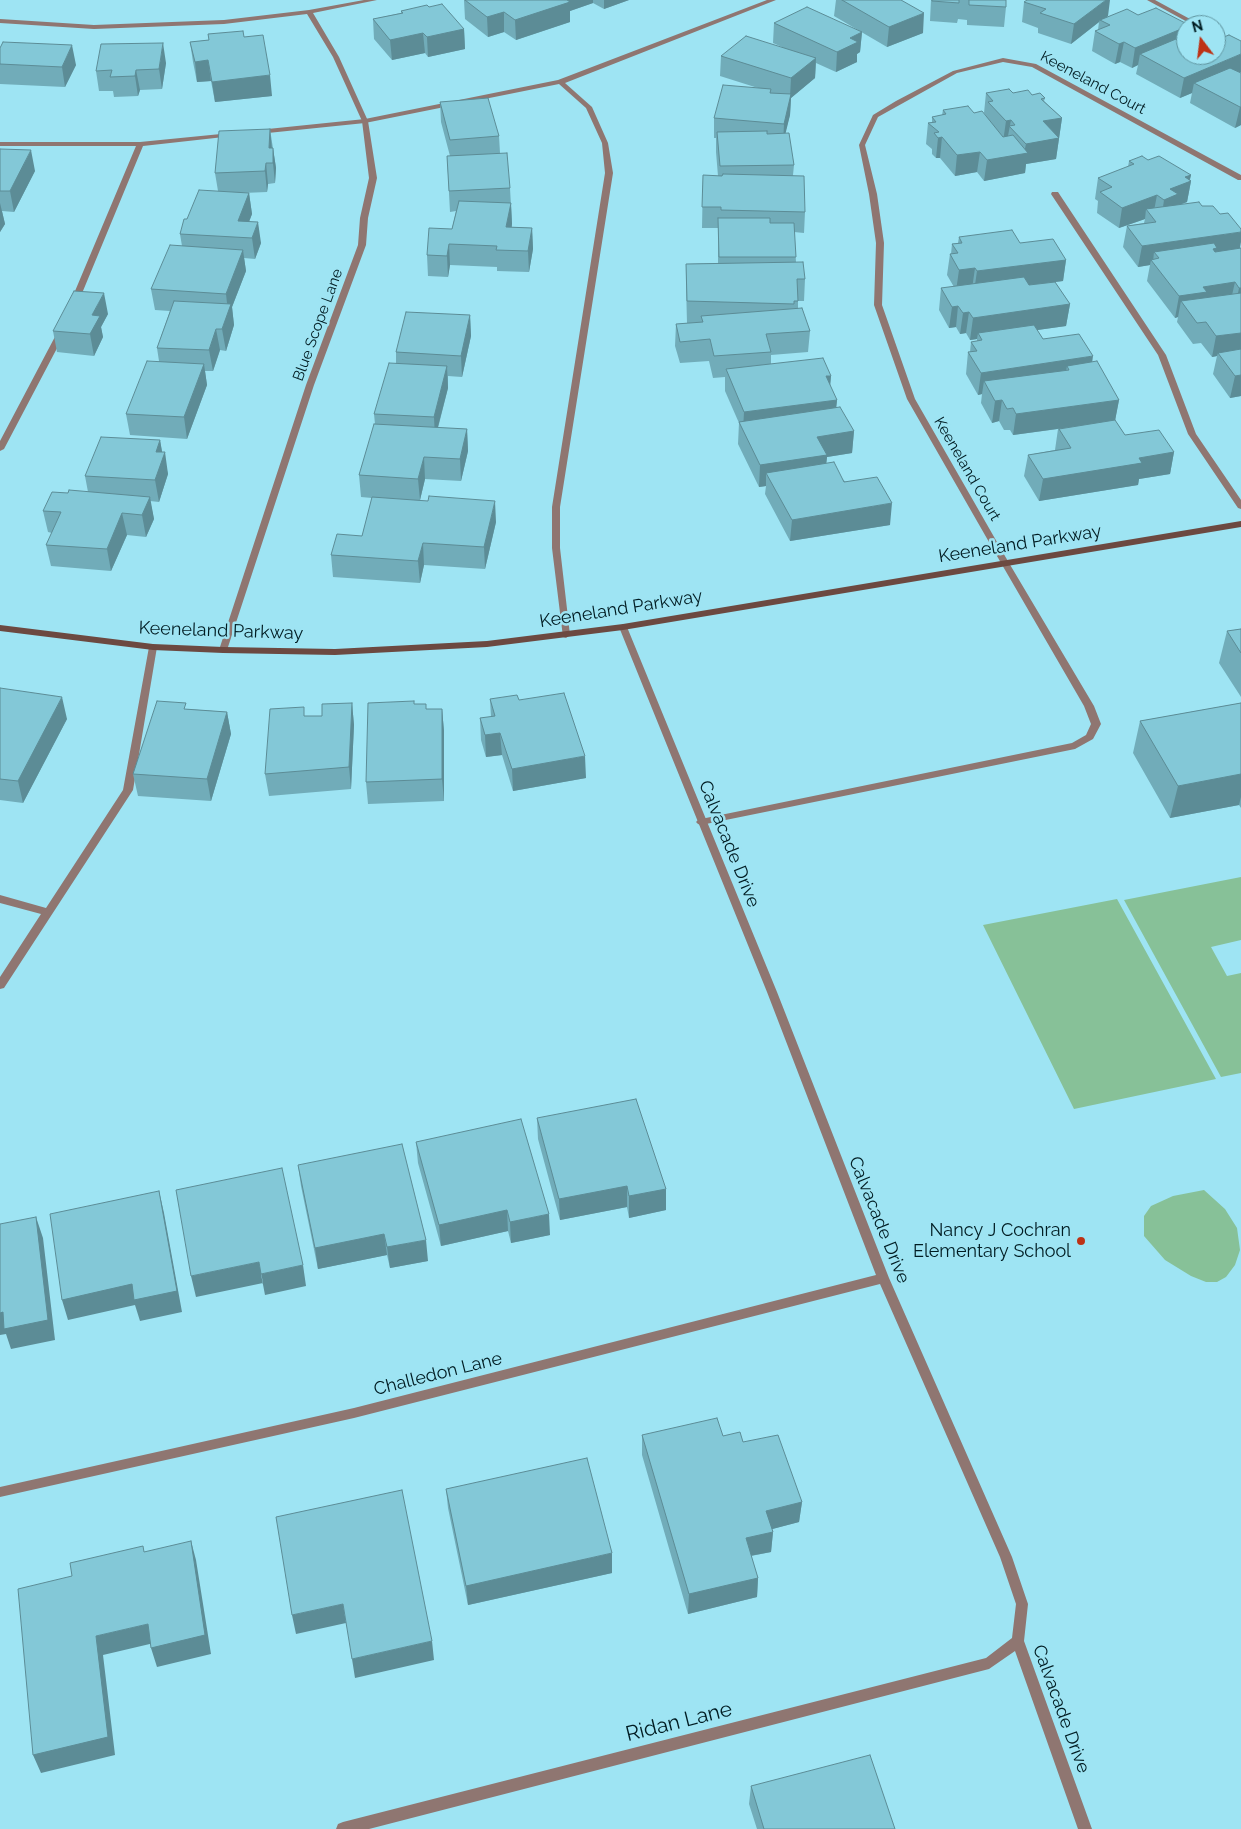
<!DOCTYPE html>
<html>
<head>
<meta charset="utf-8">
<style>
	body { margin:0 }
	#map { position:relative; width:1241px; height:1829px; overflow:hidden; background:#9ee4f3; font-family:Raleway,sans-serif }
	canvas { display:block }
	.north { position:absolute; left:1176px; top:15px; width:50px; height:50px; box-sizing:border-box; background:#9ee4f3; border:1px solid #5f949f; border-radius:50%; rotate:345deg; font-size:14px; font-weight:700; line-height:20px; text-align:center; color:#001c22 }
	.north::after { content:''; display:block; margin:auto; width:18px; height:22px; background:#bd3215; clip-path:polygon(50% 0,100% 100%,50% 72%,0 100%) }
</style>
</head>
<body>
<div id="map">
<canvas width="1241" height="1829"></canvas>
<div class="north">N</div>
</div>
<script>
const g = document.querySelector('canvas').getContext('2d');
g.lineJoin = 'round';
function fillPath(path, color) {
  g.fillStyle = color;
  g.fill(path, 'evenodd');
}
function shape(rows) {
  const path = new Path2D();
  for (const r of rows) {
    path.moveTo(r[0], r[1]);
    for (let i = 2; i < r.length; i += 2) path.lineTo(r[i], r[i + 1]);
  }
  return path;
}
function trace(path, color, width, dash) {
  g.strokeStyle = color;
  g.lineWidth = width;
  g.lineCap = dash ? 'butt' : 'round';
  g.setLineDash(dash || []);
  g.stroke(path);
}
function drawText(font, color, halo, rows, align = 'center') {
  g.font = font + ' Raleway,sans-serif';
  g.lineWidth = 5;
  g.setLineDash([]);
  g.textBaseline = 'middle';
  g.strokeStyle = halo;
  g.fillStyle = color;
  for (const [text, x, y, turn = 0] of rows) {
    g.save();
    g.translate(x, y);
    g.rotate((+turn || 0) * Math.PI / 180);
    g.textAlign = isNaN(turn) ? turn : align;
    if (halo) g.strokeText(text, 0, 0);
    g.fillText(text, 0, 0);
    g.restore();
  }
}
fillPath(shape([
	[1241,877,1241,940,1211,947,1227,976,1241,973,1241,1073,1221,1077,1124,900],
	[1117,899,1216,1079,1074,1109,983,925],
	[1204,1190,1225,1209,1237,1228,1240,1250,1235,1265,1226,1277,1217,1282,1206,1282,1191,1276,1165,1260,1144,1236,1144,1216,1151,1206,1173,1196]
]), '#87c198');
fillPath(shape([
	[767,0,776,0,565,83,592,107,608,143,613,173,560,507,560,548,570,635,566,638,563,637,552,548,552,507,605,173,602,143,586,108,559,84,365,123,258,134,255,132,258,130,365,119,558,80,767,0],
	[1147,0,1155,0,1201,25,1193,25,1147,0],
	[1216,33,1241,44,1241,49,1216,38,1216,33],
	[231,133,233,134,233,136,143,146,78,303,74,305,71,305,70,303,136,146,0,146,0,142,140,142,231,133],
	[1052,192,1058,192,1166,355,1196,434,1241,500,1241,509,1238,508,1188,434,1158,355,1051,194,1052,192],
	[58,331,64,331,65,333,4,449,0,451,0,441,58,331],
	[1005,560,1009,563,1094,706,1101,724,1093,739,1075,749,701,825,698,824,696,822,698,820,701,819,1072,743,1086,735,1091,724,1084,706,1001,563,1005,560],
	[153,644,157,647,133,790,4,988,0,989,0,977,41,914,0,903,0,895,46,908,123,790,149,647,153,644]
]), '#8f7671');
fillPath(shape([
	[364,0,377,0,313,13,339,57,368,121,377,178,368,218,366,245,314,385,227,650,223,653,219,650,306,385,358,245,360,218,369,178,362,121,333,57,307,14,224,24,94,29,0,23,0,19,94,25,224,20,309,10,364,0],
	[1003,58,1036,64,1241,175,1241,180,1238,180,1032,67,1003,62,957,73,878,117,865,145,877,194,884,243,882,305,915,399,1009,563,1005,566,1001,563,907,399,874,305,876,243,869,194,859,145,873,115,896,101,953,71,1003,58],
	[623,624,627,627,777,992,889,1278,1012,1557,1028,1604,1024,1641,1092,1829,1078,1829,1015,1651,989,1669,369,1829,336,1829,338,1824,343,1822,986,1658,1012,1638,1016,1604,1000,1557,880,1284,354,1418,0,1497,0,1487,354,1408,876,1275,767,992,619,627,623,624]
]), '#8f7671');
fillPath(shape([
	[1241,521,1241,527,623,630,487,647,335,655,223,653,153,650,0,631,0,625,153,644,223,647,335,649,487,641,623,624,1241,521]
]), '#6c4941');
fillPath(shape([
	[464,0,629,0,604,9,593,3,570,11,570,22,516,40,504,32,488,37,465,19],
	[836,0,901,0,923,33,887,47,834,16],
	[931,0,1006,0,1006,7,1004,27,967,25,967,20,958,19,957,23,930,21],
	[1024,2,1108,16,1106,17,1138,15,1186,25,1186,55,1241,73,1241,125,1235,128,1190,103,1192,93,1180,98,1136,74,1138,65,1132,68,1120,62,1115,64,1092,51,1095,31,1098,30,1099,22,1071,44,1038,33,1038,28,1022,22],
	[429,7,464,29,465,49,428,57,425,53,392,60,374,39,373,19,401,13,401,11],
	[774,23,862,32,860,52,857,54,857,62,836,72,816,63,815,78,791,98,790,115,785,133,794,165,793,175,805,212,804,233,794,232,796,262,805,279,804,301,798,301,798,309,810,331,808,352,771,355,771,364,831,376,830,386,837,400,836,407,854,431,852,453,827,457,826,463,890,525,790,541,765,494,766,486,759,487,738,444,739,423,725,391,725,377,713,378,709,361,680,363,675,346,676,324,695,323,687,323,686,285,686,264,718,263,718,228,702,228,703,175,718,176,716,152,716,138,714,138,714,118,758,88,720,76,721,56,782,47,773,43],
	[208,34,244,37,272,96,215,102,211,81,197,82,193,62,190,42,209,40],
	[0,48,76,65,65,87,0,84],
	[166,63,162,89,140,90,138,96,114,97,113,91,99,91,96,71],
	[986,93,1013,93,1032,95,1045,98,1044,101,1062,118,1056,159,1026,164,1025,173,984,181,977,172,955,176,940,158,936,158,932,154,932,149,926,144,928,123,932,122,932,117,942,115,943,110,987,117,984,113],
	[440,102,499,136,500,153,510,188,512,224,512,227,532,228,533,249,529,272,497,271,497,267,450,265,448,277,428,276,427,255,452,229,456,211,450,212,447,156,450,156,441,122],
	[270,129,276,168,275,183,268,184,267,192,243,193,249,193,252,214,249,222,261,243,255,259,244,258,246,271,232,307,234,325,226,351,220,350,213,371,205,371,207,385,187,439,130,435,126,414,159,361,157,348,170,311,155,310,151,289,182,246,180,234,187,219,218,191,215,173],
	[0,149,35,171,14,212,2,211,5,224,0,232],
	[1148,160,1191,175,1190,180,1191,181,1187,202,1180,205,1240,248,1241,396,1230,398,1213,374,1217,356,1212,357,1201,343,1193,344,1177,322,1178,317,1175,318,1147,281,1150,265,1138,267,1123,247,1127,226,1144,223,1145,219,1119,228,1097,213,1098,201,1095,199,1098,178,1128,167,1129,161],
	[959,237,1020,243,1066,260,1063,281,1055,282,1070,304,1066,326,1037,330,1043,339,1092,362,1119,400,1115,420,1125,435,1174,452,1170,474,1139,479,1138,485,1039,501,1024,476,1028,455,1055,450,1058,429,1013,435,1010,430,1004,430,999,421,992,423,981,403,982,394,978,395,966,374,968,352,970,352,971,342,977,341,977,339,970,340,966,333,960,334,956,327,949,328,939,310,941,288,954,287,947,275,950,254,951,254,952,244,958,243],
	[108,314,101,327,103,337,94,356,57,352,53,331],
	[470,315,471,336,462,377,448,376,448,388,438,428,467,429,468,451,461,481,425,479,420,500,496,522,485,569,424,565,420,583,333,577,331,555,362,536,372,498,361,497,359,475,375,424,374,414,396,363,396,352],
	[160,440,162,452,168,474,159,502,150,501,154,519,146,537,127,535,111,571,51,566,46,545,52,533,48,532,43,511,68,493,88,492,85,476],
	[1241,629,1241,697,1219,663,1227,631],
	[0,688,67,719,23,803,0,800],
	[490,699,519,700,586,778,513,791,502,755,486,757,481,740,480,718,491,717],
	[414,701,414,704,426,704,426,709,442,709,444,731,444,801,368,804,366,782],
	[352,703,354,725,351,789,269,796,265,774,305,716,322,716],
	[1241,703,1241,808,1239,805,1170,818,1133,753,1140,721],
	[187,709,227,712,231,734,211,801,138,796,133,774],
	[537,1118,666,1189,666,1210,629,1218,627,1207,560,1220,538,1139],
	[416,1142,550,1235,511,1243,508,1231,441,1246,418,1163],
	[298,1165,428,1261,390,1268,387,1255,318,1269,301,1186],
	[642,1435,723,1436,743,1442,802,1502,799,1522,772,1529,773,1532,771,1552,751,1556,758,1578,757,1597,688,1614,642,1455],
	[446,1489,612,1573,468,1605,448,1508],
	[751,1786,895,1829,757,1829,749,1804]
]), '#71acb9');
fillPath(shape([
	[563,0,593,0,593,3,570,11,570,22,516,40,515,20],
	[604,0,629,0,604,9],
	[1106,0,1110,0,1108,16,1101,21,1100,20,1099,22,1071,44,1074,24],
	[504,12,504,32,488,37,487,17],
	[924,13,923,33,887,47,889,27],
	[1186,27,1186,45,1140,54,1138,65,1132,68,1135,48],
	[464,29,465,49,428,57,427,37],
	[862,32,860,52,857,54,857,62,836,72,837,52,850,38],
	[423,33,425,53,392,60,390,40],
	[1124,42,1120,62,1115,64,1119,44],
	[163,43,166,63,162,89,159,69],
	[72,45,76,65,65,87,62,67],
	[1241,54,1241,72,1204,88,1194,83,1192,93,1180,98,1184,78],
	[816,58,815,78,791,98,790,115,783,144,784,124,790,97,791,78],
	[208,60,211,81,197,82,195,62],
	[136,70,140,90,138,96,135,76],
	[270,75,272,96,215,102,212,82],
	[1240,107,1241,107,1241,125,1235,128],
	[1062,118,1056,159,1026,164,1025,173,984,181,987,160,1024,153,1026,144,1043,121],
	[1011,120,1007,141,1003,142,1006,121],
	[270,129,272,150,269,148],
	[942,137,940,158,936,158,938,138],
	[273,148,276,168,275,183,273,163],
	[31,150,35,171,14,212,10,191],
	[980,152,977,172,955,176,957,155],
	[266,163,268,184,267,192,265,171],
	[1191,175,1189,182,1191,181,1187,202,1176,206,1161,221,1164,200,1170,189,1185,177],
	[249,193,252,214,243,237,238,221],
	[1157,195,1153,216,1146,209,1145,219,1119,228,1122,208],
	[0,203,5,224,0,232],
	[511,203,512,224,507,248,506,227],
	[258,222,261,243,255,259,252,238],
	[532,228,533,249,529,272,528,251],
	[1241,232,1241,242,1239,253,1154,252,1153,262,1151,260,1150,265,1138,267,1142,246],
	[449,244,450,265,448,277,447,256],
	[243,250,246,271,232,307,234,325,226,351,222,329,228,312,226,294],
	[1066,260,1063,281,974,292,977,271],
	[975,268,972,289,956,291,959,270],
	[1235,282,1230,304,1181,301,1178,317,1175,318,1179,296,1203,287],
	[1239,288,1241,288,1241,308,1235,309],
	[104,293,108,314,101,327,103,337,94,356,90,334,92,315],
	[1070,304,1066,326,981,338,978,333,977,339,970,340,973,318],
	[958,306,956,327,949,328,952,307],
	[969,312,966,333,960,334,963,313],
	[470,315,471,336,462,377,461,356],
	[216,329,220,350,213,371,209,350],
	[1241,333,1241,353,1218,353,1217,356,1212,357,1216,336],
	[1093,356,1090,378,1069,370,1067,366,1064,382,984,381,982,394,978,395,981,373],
	[204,364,207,385,187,439,184,417],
	[447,366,448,388,435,438,434,417],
	[1241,375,1241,396,1230,398,1235,376],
	[826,376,831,376,829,397],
	[837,400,835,421,743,431,744,412],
	[1002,400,999,421,992,423,995,401],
	[1119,400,1115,421,1013,435,1016,414],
	[467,429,468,451,461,481,460,459],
	[854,431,852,453,827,457,825,477,766,473,766,486,759,487,760,465,817,437],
	[160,440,163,457,165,452,168,474,159,502,155,480,156,452],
	[1174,452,1170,474,1139,479,1138,485,1039,501,1043,479,1139,458],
	[424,457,425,479,420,500,418,479],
	[150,497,154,519,146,537,142,515],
	[495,501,496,522,485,569,484,547],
	[892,503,890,525,790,541,792,520],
	[122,513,127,535,111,571,107,549],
	[423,543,424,565,420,583,418,561],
	[62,697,67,719,23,803,18,781],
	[352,703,354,725,351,789,349,767],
	[442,709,444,731,444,801,442,779],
	[227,712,231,734,211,801,207,779],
	[500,733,502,755,486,757,485,735],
	[585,756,586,778,513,791,512,769],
	[1241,774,1241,797,1239,805,1170,818,1178,786],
	[627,1186,627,1207,560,1220,559,1199],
	[666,1189,666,1210,629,1218,629,1196],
	[159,1191,164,1213,182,1312,140,1321,135,1305,68,1320,62,1300],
	[507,1210,508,1231,441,1246,439,1225],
	[549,1214,550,1235,511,1243,510,1222],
	[36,1217,43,1238,55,1340,11,1349,6,1334,0,1335,0,1313],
	[384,1234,387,1255,318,1269,315,1248],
	[426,1240,428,1261,390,1268,387,1247],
	[259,1262,263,1283,196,1297,191,1276],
	[303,1265,306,1286,265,1295,261,1274],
	[802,1502,799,1522,765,1531,766,1511],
	[773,1532,771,1552,744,1557,746,1538],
	[191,1541,196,1560,211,1654,157,1667,151,1648],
	[612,1553,612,1573,468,1605,466,1586],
	[758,1578,757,1597,688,1614,689,1594],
	[343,1604,346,1623,296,1634,292,1615],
	[148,1624,154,1643,103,1655,115,1755,41,1773,33,1755,96,1636],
	[432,1641,434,1660,355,1678,352,1659]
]), '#5c8c96');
const building = shape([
	[465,0,567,0,570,2,515,20,504,12,487,17,465,0],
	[842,0,901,0,924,13,889,27,842,0],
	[932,0,959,0,959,3,932,1,932,0],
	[969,0,1006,0,1006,7,969,5,969,0],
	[1027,0,1106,0,1074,24,1040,13,1046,9,1024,2,1027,0],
	[442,4,464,29,427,37,423,33,390,40,373,19,403,13,401,11,427,5,429,7,442,4],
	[807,7,862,32,850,38,858,42,837,52,774,23,807,7],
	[1156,8,1189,25,1186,25,1186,27,1135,48,1124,42,1119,44,1095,31,1110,25,1100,20,1127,9,1138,15,1156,8],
	[243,31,244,37,263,35,270,75,212,82,208,60,195,62,190,42,209,40,208,34,243,31],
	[1229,35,1241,41,1241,54,1184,78,1140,54,1176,39,1186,44,1186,55,1216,55,1216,40,1229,35],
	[746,36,816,58,791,78,721,56,746,36],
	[3,42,72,45,62,67,0,64,0,48,3,42],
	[163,43,159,69,136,70,135,76,110,77,112,70,96,71,101,44,163,43],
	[1230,68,1241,73,1241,107,1240,107,1194,83,1230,68],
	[723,85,771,89,770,93,791,94,784,124,714,118,723,85],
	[1009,89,1013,93,1028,90,1032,95,1040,93,1045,98,1041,99,1062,118,1043,121,1059,138,1026,144,1009,126,1015,125,1011,120,1006,121,988,102,993,101,986,93,1009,89],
	[488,98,499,136,450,140,440,102,488,98],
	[968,106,974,113,982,111,1003,137,1013,135,1028,153,987,160,980,152,957,155,942,137,938,138,934,133,939,132,928,123,936,122,932,117,946,114,943,110,968,106],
	[270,129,269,148,273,148,273,163,266,163,265,171,215,173,219,131,270,129],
	[767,131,767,134,789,133,794,165,720,166,717,132,767,131],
	[0,149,31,150,10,191,0,191,0,149],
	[507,153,510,188,449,191,447,156,507,153],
	[1142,156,1148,160,1159,156,1191,175,1185,177,1191,181,1170,189,1178,194,1164,200,1157,195,1122,208,1100,192,1112,187,1098,178,1134,164,1129,161,1142,156],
	[723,174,804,176,805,212,721,210,721,207,702,207,703,175,722,176,723,174],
	[199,190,249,193,238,221,258,222,252,238,180,234,184,219,187,219,199,190],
	[459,201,511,203,506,227,532,228,528,251,496,250,497,246,449,244,447,256,427,255,429,228,452,229,459,201],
	[1199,202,1202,206,1213,206,1220,214,1228,213,1241,229,1241,232,1142,246,1127,226,1156,222,1146,209,1199,202],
	[718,218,770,218,770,223,794,223,796,257,719,257,718,218],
	[1012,230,1020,243,1053,239,1066,260,977,271,975,268,959,270,950,254,958,253,952,244,962,243,959,237,1012,230],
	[1214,243,1217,248,1213,249,1215,252,1241,248,1241,288,1239,288,1235,282,1203,287,1207,292,1179,296,1151,260,1159,258,1154,252,1214,243],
	[170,245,243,250,226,294,151,289,170,245],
	[803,262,805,279,797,279,798,301,794,301,794,304,687,301,686,264,803,262],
	[1024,277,1029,285,1055,282,1070,304,973,318,969,312,963,313,958,306,952,307,941,288,1024,277],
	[74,291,104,293,92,315,100,316,90,334,53,331,74,291],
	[1241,293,1241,333,1216,336,1206,322,1197,323,1181,301,1241,293],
	[174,301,231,304,222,329,216,329,209,350,157,348,174,301],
	[802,308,810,331,766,334,771,352,714,356,710,339,680,342,676,324,703,322,701,316,802,308],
	[406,312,470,315,461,356,396,352,406,312],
	[1034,325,1043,339,1079,334,1093,356,981,373,968,352,977,351,971,342,982,340,978,333,1034,325],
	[1241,349,1241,375,1235,376,1218,353,1241,349],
	[823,358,831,376,826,376,837,400,744,412,726,369,823,358],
	[147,361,204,364,184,417,126,414,147,361],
	[1097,361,1119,400,1016,414,1013,408,1007,409,1002,400,995,401,984,381,1069,370,1067,366,1097,361],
	[389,363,447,366,434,417,374,414,389,363],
	[840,407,854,431,817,437,827,455,760,465,739,422,840,407],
	[1115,420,1125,435,1159,430,1174,452,1139,458,1142,463,1043,479,1028,455,1071,448,1059,429,1115,420],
	[374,424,467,429,460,459,424,457,418,479,359,475,374,424],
	[101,437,160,440,156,452,165,452,155,480,85,476,101,437],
	[834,462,844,482,877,477,892,503,792,520,766,473,834,462],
	[69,490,150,497,142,515,122,513,107,549,46,545,61,512,43,511,52,492,68,493,69,490],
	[429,496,495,501,484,547,423,543,418,561,331,555,337,534,362,536,372,497,428,501,429,496],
	[1241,629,1241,653,1227,631,1241,629],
	[0,688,62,697,18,781,0,779,0,688],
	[564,693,585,756,512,769,500,733,485,735,480,718,495,716,490,699,517,695,519,700,564,693],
	[157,701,186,703,184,709,227,712,207,779,133,774,157,701],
	[414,701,414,704,426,704,426,709,442,709,442,779,366,782,368,703,414,701],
	[352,703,349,767,265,774,270,709,304,707,304,716,322,716,322,704,352,703],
	[1241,703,1241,774,1178,786,1140,721,1241,703],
	[636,1099,666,1189,629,1196,627,1186,559,1199,537,1118,636,1099],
	[521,1119,549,1214,510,1222,507,1210,439,1225,416,1142,521,1119],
	[402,1144,426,1240,387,1247,384,1234,315,1248,298,1165,402,1144],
	[282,1168,303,1265,261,1274,259,1262,191,1276,176,1190,282,1168],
	[159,1191,177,1291,134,1300,132,1284,62,1300,50,1214,159,1191],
	[36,1217,48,1320,4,1329,3,1312,0,1313,0,1224,36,1217],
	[717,1418,723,1436,740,1432,743,1442,778,1435,802,1502,766,1511,773,1532,746,1538,758,1578,689,1594,642,1435,717,1418],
	[587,1458,612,1553,466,1586,446,1489,587,1458],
	[402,1490,432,1641,352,1659,343,1604,292,1615,276,1517,402,1490],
	[191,1541,205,1635,151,1648,148,1624,96,1636,108,1737,33,1755,18,1589,72,1576,70,1563,143,1546,144,1552,191,1541],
	[870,1755,895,1829,764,1829,751,1786,870,1755]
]);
fillPath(building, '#83c8d7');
trace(building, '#5c8c96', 1);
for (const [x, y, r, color] of [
	[1081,1241,5,"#bd3215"]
]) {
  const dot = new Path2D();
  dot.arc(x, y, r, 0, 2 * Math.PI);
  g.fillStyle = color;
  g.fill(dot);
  trace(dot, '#9ee4f3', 2);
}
drawText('15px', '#001c22', '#9ee4f3', [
	["Keeneland Court",1093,83,28],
	["Blue Scope Lane",318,325,-70],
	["Keeneland Court",967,469,60]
]);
drawText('18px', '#001c22', '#9ee4f3', [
	["Keeneland Parkway",1020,544,-9],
	["Keeneland Parkway",621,609,-9],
	["Keeneland Parkway",221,631,2],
	["Calvacade Drive",729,844,68],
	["Calvacade Drive",879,1220,68],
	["Challedon Lane",438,1374,-14],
	["Calvacade Drive",1061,1709,70]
]);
drawText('18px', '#001c22', '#9ee4f3', [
	["Nancy J Cochran",1071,1231],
	["Elementary School",1071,1252]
], 'right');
drawText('21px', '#001c22', '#9ee4f3', [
	["Ridan Lane",679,1722,-14]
]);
</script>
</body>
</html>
